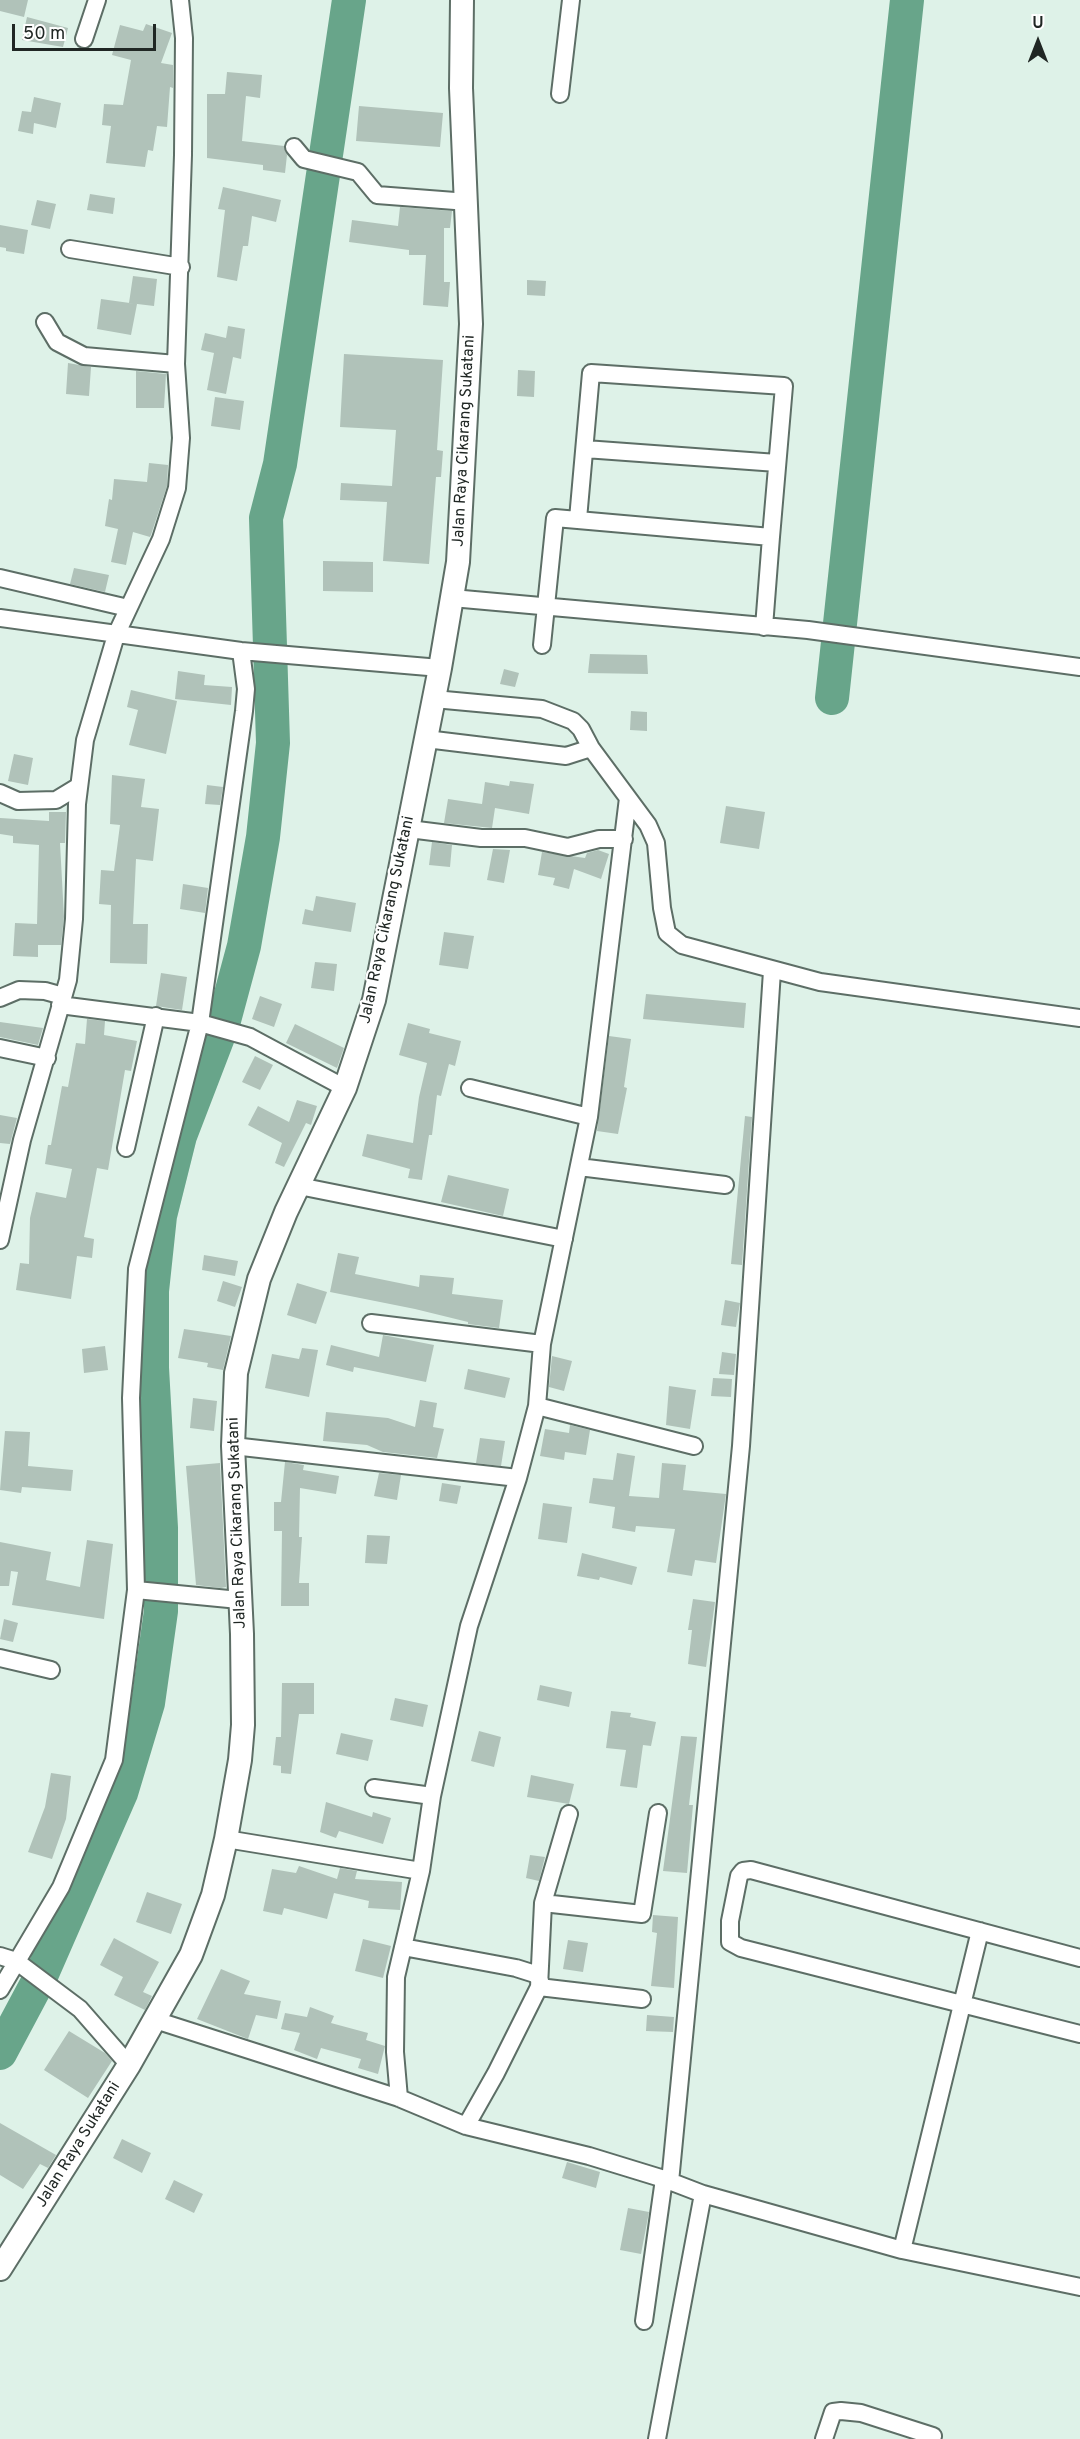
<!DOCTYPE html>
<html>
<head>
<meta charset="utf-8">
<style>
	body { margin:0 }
	#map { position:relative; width:1080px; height:2439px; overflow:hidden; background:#def2e8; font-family:Overpass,sans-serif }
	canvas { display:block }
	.north { position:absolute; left:1008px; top:12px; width:60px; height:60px; -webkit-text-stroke:4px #fff; paint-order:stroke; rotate:0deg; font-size:16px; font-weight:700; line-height:24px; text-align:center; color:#202724 }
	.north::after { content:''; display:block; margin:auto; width:21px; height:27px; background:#202724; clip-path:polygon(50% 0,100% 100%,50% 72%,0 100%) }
	.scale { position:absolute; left:12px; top:24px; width:144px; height:27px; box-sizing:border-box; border:3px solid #202724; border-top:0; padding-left:8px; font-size:18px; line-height:21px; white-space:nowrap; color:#202724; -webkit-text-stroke:4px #fff; paint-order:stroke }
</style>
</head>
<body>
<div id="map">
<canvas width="1080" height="2439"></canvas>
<div class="north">U</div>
<div class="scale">50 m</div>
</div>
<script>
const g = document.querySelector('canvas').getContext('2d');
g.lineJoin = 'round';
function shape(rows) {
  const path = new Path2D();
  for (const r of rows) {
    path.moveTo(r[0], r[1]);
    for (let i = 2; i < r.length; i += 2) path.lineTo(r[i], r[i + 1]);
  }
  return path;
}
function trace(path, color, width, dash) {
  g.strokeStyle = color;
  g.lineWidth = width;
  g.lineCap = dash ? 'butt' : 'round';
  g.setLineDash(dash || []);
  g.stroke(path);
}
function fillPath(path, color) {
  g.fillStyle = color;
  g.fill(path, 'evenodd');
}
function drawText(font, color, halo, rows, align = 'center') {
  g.font = font + ' Overpass,sans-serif';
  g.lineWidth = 4.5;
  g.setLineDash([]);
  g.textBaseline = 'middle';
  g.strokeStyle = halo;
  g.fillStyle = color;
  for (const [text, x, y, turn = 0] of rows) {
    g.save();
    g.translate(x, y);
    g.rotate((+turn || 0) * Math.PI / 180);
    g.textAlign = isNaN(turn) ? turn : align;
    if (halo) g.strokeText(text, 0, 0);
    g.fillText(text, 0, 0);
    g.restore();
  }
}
trace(shape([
	[832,698,907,0],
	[0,2053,41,1976,121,1793,148,1703,161,1611,161,1528,152,1368,152,1291,160,1216,180,1136,223,1024,244,946,263,837,273,743,266,518,280,464,349,0]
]), '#68a58a', 34);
fillPath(shape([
	[0,0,28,0,24,17,0,11],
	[27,17,68,28,63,47,22,40],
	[146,24,172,33,161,63,173,65,173,88,170,87,167,127,157,126,153,151,148,150,145,167,106,163,111,126,102,125,104,104,123,105,131,60,112,55,120,25,143,31],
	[227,72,262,75,260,98,246,96,242,141,284,146,287,155,285,173,263,170,263,165,207,158,207,94,225,94],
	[34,97,61,103,56,128,34,123,33,134,18,131,22,111,31,112],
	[359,106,443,113,440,147,356,141],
	[223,187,281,200,276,222,252,216,248,246,243,246,237,281,217,277,225,210,218,209],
	[90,194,115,198,113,214,87,210],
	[37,200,56,204,50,229,31,225],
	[400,207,452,211,450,228,444,228,444,282,450,282,448,307,423,305,426,255,409,255,409,250,349,242,352,220,398,226],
	[0,225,28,230,24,254,6,251,6,248,0,247],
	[133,276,157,279,154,306,129,303],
	[527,280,546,281,545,296,527,295],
	[101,299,137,304,131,335,97,329],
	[228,326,245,329,241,359,233,357,226,394,207,390,214,353,201,350,205,333,226,338],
	[344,354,443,360,437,450,443,451,441,477,436,477,429,564,383,561,387,502,340,500,341,483,392,486,396,430,340,427],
	[68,363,91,367,89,396,66,394],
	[518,370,535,371,534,397,517,396],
	[136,371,166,374,164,408,136,408],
	[215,397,244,401,240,430,211,426],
	[149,463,168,465,167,486,151,535,150,537,133,532,126,565,111,562,118,529,105,526,109,499,112,500,114,479,147,482],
	[323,561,373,562,373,592,323,591],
	[74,568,109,575,105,592,70,584],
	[590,654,647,655,648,674,588,673],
	[504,669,519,673,515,687,500,684],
	[178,671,205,675,204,685,232,687,231,705,175,699],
	[131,690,177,701,166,754,129,745,138,710,127,707],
	[631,711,647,712,647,731,630,730],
	[14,754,33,758,28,785,8,781],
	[112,775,145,779,141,807,159,809,153,861,136,859,133,924,148,924,147,964,110,963,111,905,99,904,101,870,114,871,120,825,110,824],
	[510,781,534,784,529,814,495,808,492,828,444,823,448,799,482,804,485,782,509,786],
	[207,785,223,787,220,805,205,804],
	[726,806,765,812,759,849,720,843],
	[49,812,66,812,65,843,60,843,64,917,61,945,38,945,38,957,13,956,15,923,37,924,39,845,13,843,13,836,0,834,0,818,49,821],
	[432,842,452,845,450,867,429,865],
	[493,849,510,850,504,883,487,880],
	[598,850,609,854,601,879,574,869,569,889,553,885,555,878,538,875,542,852,585,858,587,853],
	[183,884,208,888,205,913,180,909],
	[316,896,356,903,351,932,302,924,305,909,313,911],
	[444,932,474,936,468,969,439,965],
	[315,962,337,964,334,991,311,988],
	[161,973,187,977,182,1010,156,1006],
	[646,994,746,1003,744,1028,643,1019],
	[260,996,282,1004,274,1027,252,1019],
	[87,1019,105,1021,104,1035,137,1041,131,1071,125,1070,108,1170,97,1168,84,1237,94,1239,92,1258,77,1256,71,1299,16,1290,20,1263,29,1264,30,1218,36,1192,66,1198,72,1169,45,1164,48,1145,51,1145,62,1086,68,1087,76,1043,85,1044],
	[0,1022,43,1028,38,1045,0,1037],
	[408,1023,430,1029,429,1033,461,1041,455,1066,449,1064,441,1096,437,1095,432,1135,429,1135,422,1180,408,1178,410,1169,362,1156,367,1134,413,1143,419,1097,427,1063,399,1055],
	[295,1024,344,1048,337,1068,286,1043],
	[609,1036,631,1039,624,1087,627,1088,618,1134,597,1131],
	[255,1056,273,1065,260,1090,242,1082],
	[297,1100,317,1106,311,1125,306,1123,284,1167,275,1163,282,1143,248,1125,258,1106,289,1122],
	[0,1115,17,1118,10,1144,0,1143],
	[745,1116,752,1117,742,1265,731,1264],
	[448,1175,509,1189,503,1216,441,1202],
	[338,1253,359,1257,355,1274,419,1287,420,1275,454,1278,452,1294,503,1300,499,1328,468,1324,468,1322,415,1309,330,1292],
	[204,1255,238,1261,235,1276,202,1270],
	[223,1281,242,1287,235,1307,217,1301],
	[297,1283,327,1292,316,1324,287,1315],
	[725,1300,740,1303,736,1327,721,1325],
	[184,1329,231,1336,223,1370,207,1367,208,1363,178,1358],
	[383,1335,434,1345,426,1382,354,1367,353,1372,326,1365,331,1345,379,1357],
	[105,1346,108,1370,84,1373,82,1349],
	[302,1348,318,1350,309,1397,265,1388,272,1354,299,1359],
	[722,1352,736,1354,734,1375,719,1374],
	[552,1356,572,1361,564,1391,549,1387],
	[468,1369,510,1378,505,1398,464,1389],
	[713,1378,732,1379,731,1397,711,1396],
	[669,1386,696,1390,690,1429,666,1425],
	[193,1398,217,1401,214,1431,190,1428],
	[420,1400,437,1403,433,1427,444,1429,437,1458,383,1452,367,1445,323,1441,326,1412,388,1418,415,1427],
	[570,1425,590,1430,586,1455,565,1452,564,1460,540,1456,545,1429,569,1433],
	[5,1431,30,1432,28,1466,73,1470,71,1491,22,1487,21,1493,0,1490],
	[480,1438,505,1441,501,1466,476,1463],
	[617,1453,635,1456,629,1496,659,1498,662,1463,686,1465,683,1490,726,1494,716,1563,695,1560,692,1576,667,1572,675,1529,636,1526,635,1532,612,1528,615,1507,589,1503,593,1478,613,1480],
	[285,1462,304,1465,303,1470,339,1476,336,1494,300,1488,299,1537,302,1537,299,1583,309,1583,309,1606,281,1606,282,1531,274,1531,274,1502,281,1502],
	[220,1463,226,1587,221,1588,196,1585,186,1466],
	[379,1473,401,1475,397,1500,374,1496],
	[442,1483,461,1486,457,1504,439,1501],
	[543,1503,572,1507,567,1543,538,1539],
	[367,1535,390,1536,387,1564,365,1563],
	[87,1540,113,1544,104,1619,12,1605,18,1572,11,1571,9,1586,0,1586,0,1542,51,1552,46,1580,80,1587],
	[582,1553,637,1567,632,1585,600,1577,599,1580,577,1576],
	[693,1599,715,1602,706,1667,688,1664,692,1630,688,1630],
	[4,1619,18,1623,13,1642,0,1639],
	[282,1683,314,1683,314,1714,299,1714,291,1774,281,1773,281,1766,273,1765,276,1737,281,1737],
	[540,1685,572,1692,569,1707,537,1700],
	[395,1698,428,1705,423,1727,390,1720],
	[611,1711,631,1713,630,1717,656,1722,651,1746,643,1745,637,1788,620,1786,626,1750,606,1748],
	[479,1731,501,1737,494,1767,471,1761],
	[341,1733,373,1740,368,1761,336,1754],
	[681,1736,697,1737,689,1805,693,1805,687,1873,663,1871],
	[51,1773,71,1776,66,1819,52,1859,28,1852,45,1807],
	[531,1775,574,1784,569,1804,527,1797],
	[326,1802,372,1817,373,1812,391,1818,383,1844,339,1831,336,1838,320,1832],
	[530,1855,545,1857,539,1881,526,1878],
	[299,1866,337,1879,340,1868,357,1871,355,1879,402,1882,400,1910,368,1908,369,1901,334,1893,327,1919,284,1908,282,1915,263,1911,272,1869,296,1873],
	[147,1892,182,1904,171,1934,136,1922],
	[653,1915,678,1917,674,1988,651,1986,657,1933,652,1932],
	[114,1938,159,1962,143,1992,152,1996,145,2010,114,1995,123,1977,100,1965],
	[363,1939,391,1946,383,1978,355,1971],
	[568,1940,588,1943,583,1972,563,1969],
	[221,1969,250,1981,244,1994,281,2001,277,2019,256,2015,248,2039,197,2019],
	[310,2007,334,2016,331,2023,368,2033,366,2040,385,2046,378,2074,358,2068,361,2059,321,2048,317,2059,294,2050,300,2033,281,2029,285,2013,307,2017],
	[647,2015,674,2017,673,2032,646,2031],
	[69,2031,105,2053,112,2061,88,2098,44,2070],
	[0,2123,56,2155,48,2168,40,2164,23,2189,0,2175],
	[122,2139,151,2153,142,2173,113,2158],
	[567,2162,600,2172,596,2188,562,2178],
	[174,2180,203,2194,194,2213,165,2199],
	[628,2208,649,2212,641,2254,620,2250]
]), '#b0c2b9');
const street = shape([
	[84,39,97,0],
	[560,94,571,0],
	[294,147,304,159,358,172,377,195,468,202],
	[70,249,181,267],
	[45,322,57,342,84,356,176,364],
	[585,449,777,463],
	[578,519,591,373,784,386,771,537],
	[0,578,128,608],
	[452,598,808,630,1080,667],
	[0,618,241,651,440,668],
	[542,645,555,518,771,537,764,627],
	[434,699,542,709,573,721,581,729,591,748,648,825,656,843,662,908,667,933,682,945,820,982,1080,1018],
	[426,739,566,756,591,748],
	[0,793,18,801,56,800,79,786],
	[409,829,481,838,525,838,568,847,599,839,624,839],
	[0,998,19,990,45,991,63,996],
	[60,1005,200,1023,250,1037,345,1088],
	[0,1048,47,1058],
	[470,1088,589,1117],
	[126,1148,156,1016],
	[579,1167,725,1185],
	[299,1186,564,1239],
	[0,1240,22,1140,68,980,74,919,77,804,85,740,116,635,161,539,177,488,181,438,176,364,183,155,184,38,180,0],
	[371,1323,542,1344],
	[537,1406,694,1446],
	[233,1446,518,1478],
	[136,1590,239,1600],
	[0,1658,51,1670],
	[374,1788,432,1796],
	[226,1839,421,1871],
	[543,1903,642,1914,658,1813],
	[403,1947,516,1968,535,1974,540,1980],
	[0,1956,16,1961,80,2009,129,2065],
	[1080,1958,751,1870,743,1871,739,1876,730,1921,730,1942,741,1948,1080,2034],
	[539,1987,642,1999],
	[0,1990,61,1887,114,1760,136,1590,131,1398,137,1269,200,1023,244,711,246,689,241,651],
	[155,2020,399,2098,466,2126,589,2156,664,2179,703,2194,902,2250,1080,2287],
	[399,2098,395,2052,396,1977,421,1871,432,1796,469,1626,518,1478,537,1406,542,1344,589,1117,628,798],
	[466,2126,496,2073,539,1987,543,1903,569,1814],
	[670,2182,741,1446,772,971],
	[902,2250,980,1931],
	[644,2321,664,2179],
	[657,2439,703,2194],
	[824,2439,833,2412,841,2411,861,2413,933,2436]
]);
const secondary = shape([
	[0,2269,129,2065,191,1955,213,1895,226,1839,240,1760,243,1725,242,1634,233,1446,236,1373,259,1279,286,1212,345,1088,374,1000,440,668,458,562,471,324,461,88,462,0]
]);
trace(street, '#5d6e66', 20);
trace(secondary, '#5d6e66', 26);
trace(street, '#fff', 16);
trace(secondary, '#fff', 22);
drawText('16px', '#202724', '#fff', [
	["Jalan Raya Cikarang Sukatani",465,441,-87],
	["Jalan Raya Cikarang Sukatani",388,920,-78],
	["Jalan Raya Cikarang Sukatani",238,1523,-92],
	["Jalan Raya Sukatani",79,2145,-58]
]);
</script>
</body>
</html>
